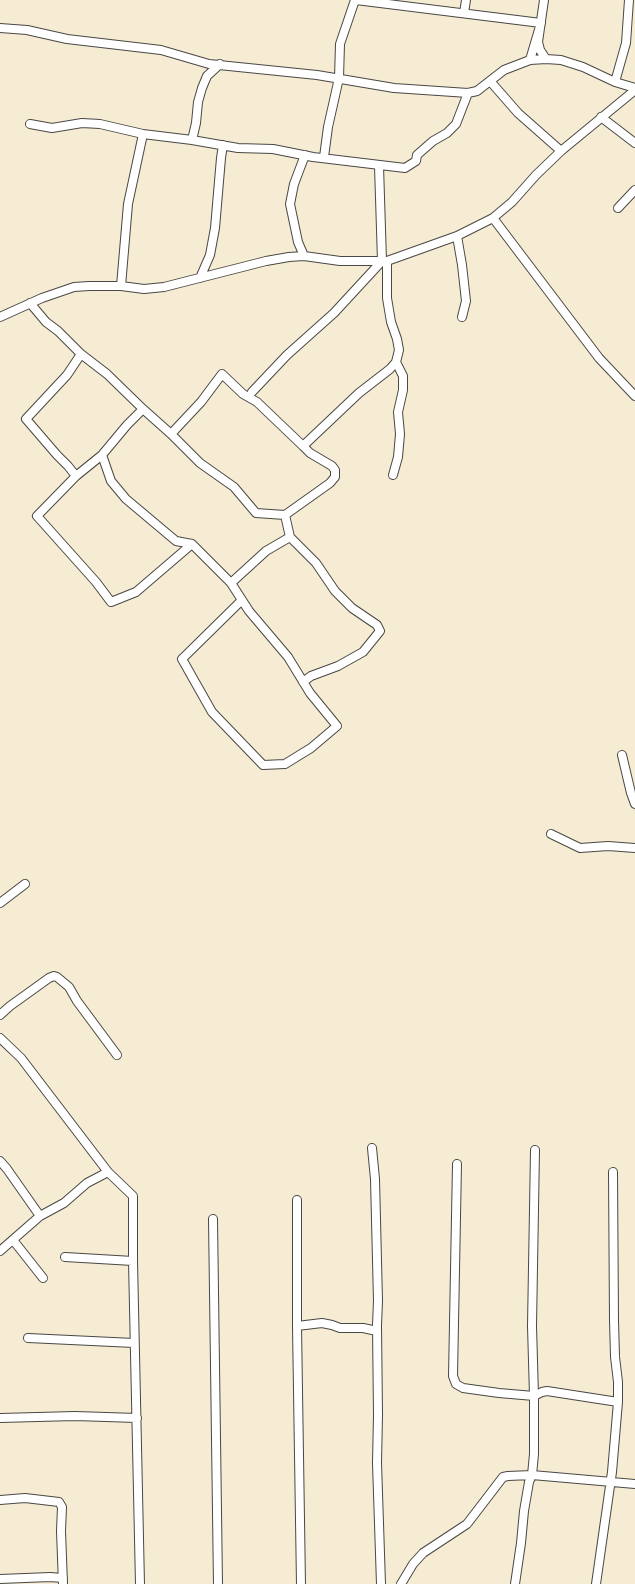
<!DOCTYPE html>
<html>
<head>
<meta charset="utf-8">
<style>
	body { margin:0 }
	canvas { display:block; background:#f6ebd3 }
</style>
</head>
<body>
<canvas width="635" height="1584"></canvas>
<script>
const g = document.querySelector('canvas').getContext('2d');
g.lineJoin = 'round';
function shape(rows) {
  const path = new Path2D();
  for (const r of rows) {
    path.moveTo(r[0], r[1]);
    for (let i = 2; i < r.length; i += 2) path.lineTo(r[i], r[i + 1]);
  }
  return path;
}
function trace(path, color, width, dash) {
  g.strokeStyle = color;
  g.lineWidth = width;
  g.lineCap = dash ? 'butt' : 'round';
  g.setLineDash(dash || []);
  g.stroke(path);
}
const minor = shape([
	[356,0,541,23,530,60],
	[544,0,538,42,540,50,546,59],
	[464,13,466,0],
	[0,28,27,30,67,39,161,50,209,64,317,75,394,88,468,93,477,91,504,70,530,60,546,59,561,60,583,67,615,82,635,88],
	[490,81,518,113,561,151],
	[615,82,626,43,629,0],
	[601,117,635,143],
	[30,124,52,128,82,123,100,124,143,134,192,140,238,148,273,149,313,157,405,168,416,161,417,155,433,141,447,133,456,124,468,93],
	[192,140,196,123,198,102,202,88,207,76,220,64],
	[324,157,328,127,339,78,340,44,355,0],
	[618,208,635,190],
	[493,218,599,358,635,396],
	[457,236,462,265,466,301,462,317],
	[304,256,298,242,290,204,294,184,305,155],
	[200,278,210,255,215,228,221,158,223,145],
	[121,286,128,204,143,134],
	[30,303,46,322,58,331,81,354],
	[0,317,42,298,74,287,89,286,121,286,144,289,164,287,266,261,289,257,304,256,340,261,387,261,457,236,493,218,512,202,536,175,561,151,635,90],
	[252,392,287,355,334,313,382,261,379,166],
	[143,409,107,374,81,354,67,375,26,419,57,455,68,466,76,476,102,455,111,481,126,499,176,541,192,544,231,583,266,551,290,537,285,515,330,483,335,477,335,470,332,466,310,453,303,446,359,393,390,369,396,362,399,350,397,339,391,322,387,298,387,261],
	[171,434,200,463,234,487,256,513,285,515],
	[102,455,127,425,143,409,171,434,201,402,222,374,243,394,257,402,303,446],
	[393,475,398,457,400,434,398,412,403,390,403,376,396,362],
	[76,476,37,516,96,582,111,602,136,592,192,544],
	[290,537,316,563,335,591,352,608,377,625,380,631,363,652,338,666,311,676,303,682],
	[231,583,249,611,288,657,310,693,337,726,311,748,285,764,263,765,212,712,182,659,242,600],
	[622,755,631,793,635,804],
	[551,834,580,848,608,846,635,848],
	[0,903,25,884],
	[0,1015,10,1006,49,978,54,976,57,977,69,987,77,1001,117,1055],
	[0,1038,21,1058,108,1172,133,1196,133,1261,140,1584],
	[372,1148,375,1179,378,1301,377,1325,378,1415,377,1463,381,1584],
	[0,1161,7,1169,40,1216,64,1203,87,1183,108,1172],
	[457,1164,453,1376,456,1384,463,1388,499,1393,534,1396,542,1392,547,1391,618,1402],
	[297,1200,297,1326,301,1584],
	[213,1219,218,1584],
	[13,1240,43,1278],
	[0,1251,40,1216],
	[65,1257,133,1261],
	[297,1326,322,1323,332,1325,340,1328,363,1328,377,1331],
	[28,1338,134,1343],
	[0,1418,75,1416,137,1418],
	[0,1500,25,1498,59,1502,62,1507,61,1531,63,1584],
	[0,1579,50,1577,63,1578],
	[401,1584,413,1564,423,1553,467,1524,503,1477,508,1476,532,1475,635,1484],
	[515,1584,521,1543,524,1511,529,1482,532,1475,534,1454,534,1396,532,1326,535,1150],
	[596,1584,612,1472,618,1402,618,1382,615,1357,614,1320,613,1172]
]);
trace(minor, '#494844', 10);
trace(minor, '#fff', 8);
</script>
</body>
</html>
